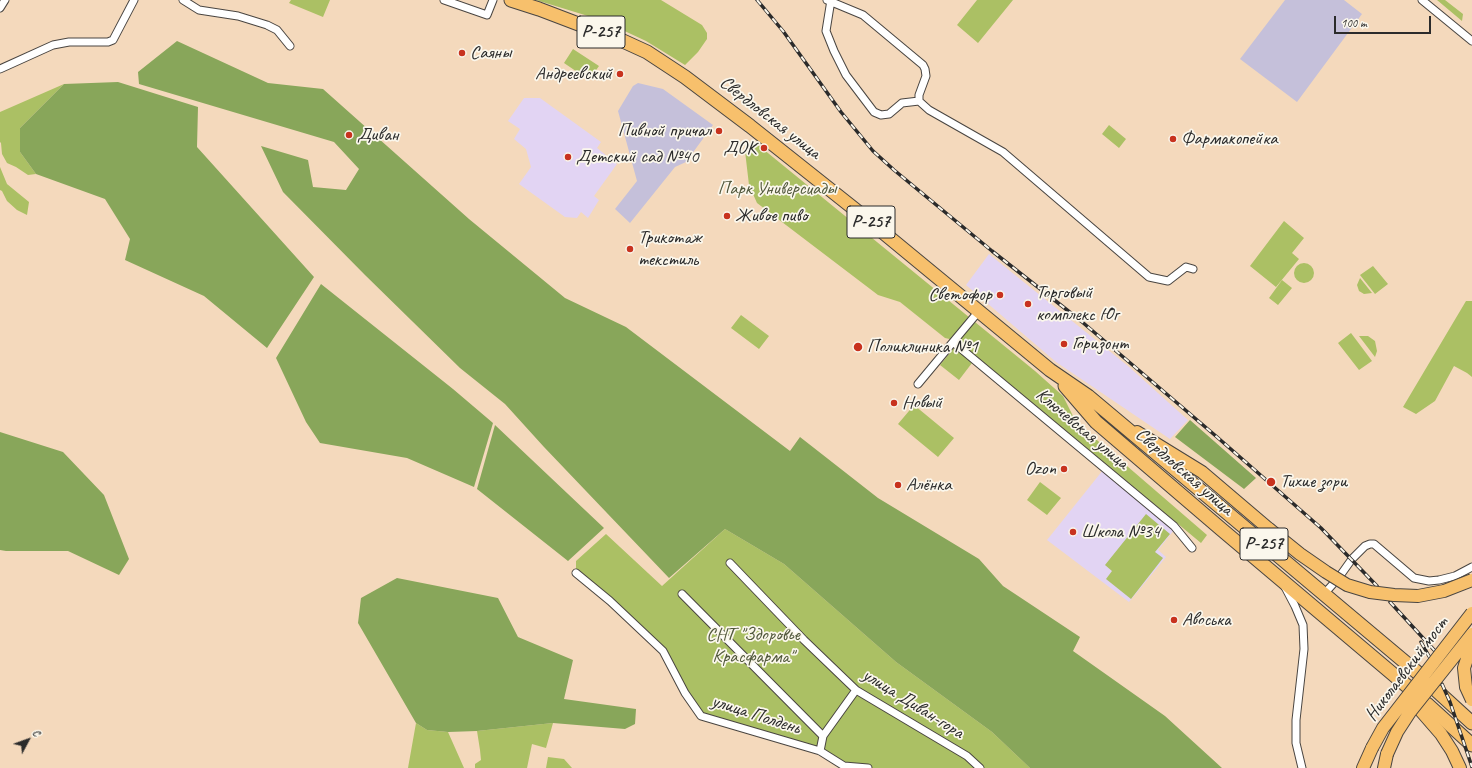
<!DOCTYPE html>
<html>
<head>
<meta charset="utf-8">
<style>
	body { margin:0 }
	#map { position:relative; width:1472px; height:768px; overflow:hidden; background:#f4d9bc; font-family:Caveat,sans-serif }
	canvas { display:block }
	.north { position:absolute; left:8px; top:720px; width:40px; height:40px; -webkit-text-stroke:3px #fbf7ec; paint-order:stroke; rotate:49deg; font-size:11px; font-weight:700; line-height:16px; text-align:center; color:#2b2b2b }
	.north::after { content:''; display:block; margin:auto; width:14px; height:18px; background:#2b2b2b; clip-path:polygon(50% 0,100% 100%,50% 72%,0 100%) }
	.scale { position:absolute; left:1334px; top:16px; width:97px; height:18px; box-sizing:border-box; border:2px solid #2b2b2b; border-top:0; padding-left:5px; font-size:12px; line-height:14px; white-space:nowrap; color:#2b2b2b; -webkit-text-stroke:3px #fbf7ec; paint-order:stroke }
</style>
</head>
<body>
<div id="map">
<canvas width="1472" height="768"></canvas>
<div class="north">С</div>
<div class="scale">100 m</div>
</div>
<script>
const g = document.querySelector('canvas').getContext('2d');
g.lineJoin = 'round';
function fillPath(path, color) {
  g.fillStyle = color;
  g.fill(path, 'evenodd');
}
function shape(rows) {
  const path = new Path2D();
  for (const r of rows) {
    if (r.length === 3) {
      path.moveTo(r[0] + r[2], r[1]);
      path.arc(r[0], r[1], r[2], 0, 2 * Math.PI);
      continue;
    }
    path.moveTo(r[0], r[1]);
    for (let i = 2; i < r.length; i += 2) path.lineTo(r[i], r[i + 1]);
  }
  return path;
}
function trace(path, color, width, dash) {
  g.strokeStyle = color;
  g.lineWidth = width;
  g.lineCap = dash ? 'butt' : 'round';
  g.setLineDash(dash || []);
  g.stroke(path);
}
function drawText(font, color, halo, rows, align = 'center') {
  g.font = font + ' Caveat,sans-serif';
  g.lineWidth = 3.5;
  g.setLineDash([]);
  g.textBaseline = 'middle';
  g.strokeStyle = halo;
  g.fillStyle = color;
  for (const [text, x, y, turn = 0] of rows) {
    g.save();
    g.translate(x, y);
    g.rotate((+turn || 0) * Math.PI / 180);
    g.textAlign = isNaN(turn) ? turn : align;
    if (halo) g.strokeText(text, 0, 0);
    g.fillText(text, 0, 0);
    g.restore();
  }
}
fillPath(shape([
	[524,98,540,98,601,142,597,148,617,164,594,196,599,200,588,218,581,212,577,218,565,217,519,184,531,167,526,149,514,139,520,129,508,121],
	[989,254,1128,366,1188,420,1170,439,1056,362,966,285],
	[1103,470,1174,530,1158,550,1166,557,1129,602,1047,540]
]), '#e2d4f3');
fillPath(shape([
	[1285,0,1344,0,1362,14,1297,102,1240,59],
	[638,83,663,89,713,125,686,162,675,167,630,223,615,209,637,181,618,111,633,86]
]), '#c5c0da');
fillPath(shape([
	[291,0,330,0,323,17,289,3],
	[536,0,661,0,702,25,707,33,707,39,698,52,685,65,646,41,601,20],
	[977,0,1013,0,978,43,957,25],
	[1437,0,1445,0,1463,14,1462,21],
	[573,49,599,66,589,80,564,63],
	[64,84,20,128,20,152,36,174,28,175,16,167,7,163,2,154,1,143,0,142,0,112],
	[1109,125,1126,139,1119,148,1102,134],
	[752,140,1035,371,1063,396,1076,422,1207,535,1201,543,958,341,945,338,900,302,878,295,757,203,749,185,745,151],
	[0,167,7,184,29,202,27,215,17,210,7,201,2,191,0,190],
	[1284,221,1304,238,1292,253,1299,259,1276,287,1250,266],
	[1304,273,10],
	[1373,266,1388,284,1375,294,1360,275],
	[1360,278,1372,293,1364,294,1359,291,1357,285],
	[1282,280,1292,288,1278,305,1269,298],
	[1466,301,1472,301,1472,377,1467,373,1454,366,1435,401,1416,414,1403,407],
	[741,315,769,336,759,349,731,328],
	[1351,333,1372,361,1359,370,1338,343],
	[1359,336,1368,336,1375,341,1377,351,1375,357],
	[954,348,972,363,959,380,940,365],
	[914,405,954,438,938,457,898,424],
	[1040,482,1061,498,1047,515,1027,500],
	[1146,514,1170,534,1155,552,1163,558,1131,599,1106,579,1112,571,1105,565],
	[725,529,784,564,896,662,992,732,1030,768,845,768,820,751,701,716,663,651,576,573,576,561,606,534,662,586],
	[416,723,427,730,448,732,464,768,408,768],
	[553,723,546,748,532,744,527,768,475,768,475,764,481,760,480,750,477,731],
	[548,757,564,759,572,768,546,768]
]), '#abc064');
fillPath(shape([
	[177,41,268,83,323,89,469,219,565,298,626,327,790,451,800,437,878,498,979,559,1003,586,1080,637,1073,651,1165,716,1222,768,1030,768,992,732,896,662,784,564,725,529,669,578,544,447,505,404,460,368,365,275,283,192,261,146,308,160,313,187,346,190,359,169,334,142,139,84,138,72],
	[118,82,198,107,197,147,314,277,267,348,204,296,125,260,130,239,105,199,36,174,20,152,20,128,64,84],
	[321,284,453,389,493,423,474,487,407,458,320,443,306,422,276,358],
	[1190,420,1256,478,1244,489,1175,437],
	[495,425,604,528,568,561,477,489],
	[0,432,63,452,104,495,129,559,119,575,68,551,6,551,0,550],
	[397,578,498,598,518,637,573,660,564,699,636,709,635,724,625,729,553,723,477,731,448,732,427,730,416,723,358,623,361,598]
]), '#88a65a');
const street = shape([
	[183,0,199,10,238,16,267,25,277,30,290,46],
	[444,0,487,15,493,0],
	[827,0,863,15,923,65,925,69,926,76,919,95,919,101,929,110,1003,152,1149,277,1168,281,1186,267,1193,269],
	[831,0,826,31,834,51,846,75,874,112,881,115,889,114,902,103,919,101],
	[1422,0,1472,41],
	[0,8,5,0],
	[0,69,53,45,69,42,108,42,113,40,134,0],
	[953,342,979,311],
	[918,384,953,342,1174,526,1192,548],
	[730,563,804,640,856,690,967,756,980,768],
	[576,573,610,601,663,651,685,693,701,716,820,751,844,766,868,768],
	[1342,573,1352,559,1365,546,1370,544,1374,544,1414,578,1429,581,1439,580,1455,576,1472,567],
	[1285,587,1295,606,1303,625,1304,649,1296,720,1296,743,1302,768],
	[682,594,823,736],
	[1324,594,1333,584],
	[820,751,823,736,856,690]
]);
const primary = shape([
	[1137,432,1202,472,1269,529],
	[1421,711,1441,734,1452,751,1460,768],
	[1363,768,1372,748],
	[1384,768,1387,754]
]);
const highway = shape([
	[511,0,539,9,623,41,647,52,685,77,750,126,862,215,1050,370,1088,396,1418,673],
	[1065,386,1096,422,1221,529,1407,686],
	[1437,691,1472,723],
	[1427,704,1472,745]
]);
trace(street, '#494541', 9);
trace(primary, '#494541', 14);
trace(highway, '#494541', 15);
trace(street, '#fff', 7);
trace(primary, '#f7c06c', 12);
trace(highway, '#f7c06c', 13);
const rail = shape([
	[757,0,783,31,841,112,873,151,894,170,992,251,1081,321,1217,437,1321,528,1377,586],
	[1390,602,1435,651],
	[1421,642,1430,658],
	[1442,684,1450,702,1472,767]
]);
trace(rail, '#2b2b2b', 3.5);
trace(rail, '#fbf7ec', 2, [6]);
const primaryBridge = shape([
	[1269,529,1300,554,1326,572,1347,585,1370,592,1394,595,1418,596,1444,591,1472,580],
	[1472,644,1464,668,1466,687,1472,700],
	[1372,748,1383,728,1472,613],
	[1387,754,1397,732,1410,712,1472,634]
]);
trace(primaryBridge, '#494541', 14, []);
trace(primaryBridge, '#f7c06c', 12);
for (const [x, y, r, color] of [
	[462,53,4,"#c8321e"],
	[620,74,4,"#c8321e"],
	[719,131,4,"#c8321e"],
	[349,135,4,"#c8321e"],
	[1173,139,4,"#c8321e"],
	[764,148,4,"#c8321e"],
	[568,157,4,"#c8321e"],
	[727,216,4,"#c8321e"],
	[630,249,4,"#c8321e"],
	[1000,295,4,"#c8321e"],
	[1028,304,4,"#c8321e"],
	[1064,344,4,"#c8321e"],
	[858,347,5,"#c8321e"],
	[894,403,4,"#c8321e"],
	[1064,469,4,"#c8321e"],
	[1271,482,5,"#c8321e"],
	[898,485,4,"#c8321e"],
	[1073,532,4,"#c8321e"],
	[1174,620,4,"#c8321e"]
]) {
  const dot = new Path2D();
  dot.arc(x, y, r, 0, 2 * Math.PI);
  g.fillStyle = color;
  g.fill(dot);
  trace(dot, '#fbf7ec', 1.5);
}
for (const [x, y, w] of [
	[601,32,48],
	[871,222,48],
	[1264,544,48]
]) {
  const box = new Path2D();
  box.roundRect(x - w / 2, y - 16, w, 32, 3);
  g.fillStyle = '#fbf7ec';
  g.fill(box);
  trace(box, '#2b2b2b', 1);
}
drawText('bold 18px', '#2b2b2b', null, [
	["Р-257",601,32],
	["Р-257",871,222],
	["Р-257",1264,544]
]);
drawText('19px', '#2b2b2b', '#fbf7ec', [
	["Саяны",470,53],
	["Андреевский",612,74,"right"],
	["Пивной причал",711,131,"right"],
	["Диван",357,135],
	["Фармакопейка",1181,139],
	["ДОК",756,148,"right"],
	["Детский сад №40",576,157],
	["Живое пиво",735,216],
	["Трикотаж",638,238],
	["текстиль",638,260],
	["Торговый",1036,293],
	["комплекс Юг",1036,315],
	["Светофор",992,295,"right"],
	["Горизонт",1072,344],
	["Поликлиника №1",867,347],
	["Новый",902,403],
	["Ozon",1056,469,"right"],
	["Тихие зори",1280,482],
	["Алёнка",906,485],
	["Школа №34",1081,532],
	["Авоська",1182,620]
], 'left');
drawText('19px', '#2b2b2b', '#fbf7ec', [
	["Свердловская улица",770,118,38],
	["Ключевская улица",1082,429,40],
	["Свердловская улица",1184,472,41],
	["Николаевский мост",1407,669,-53],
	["улица Диван-гора",913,704,32],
	["улица Полдень",756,715,18]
]);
drawText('19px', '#51583c', '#fbf7ec', [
	["Парк Универсиады",777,189],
	["СНТ \"Здоровье",753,635],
	["Красфарма\"",753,657]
]);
</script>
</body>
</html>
